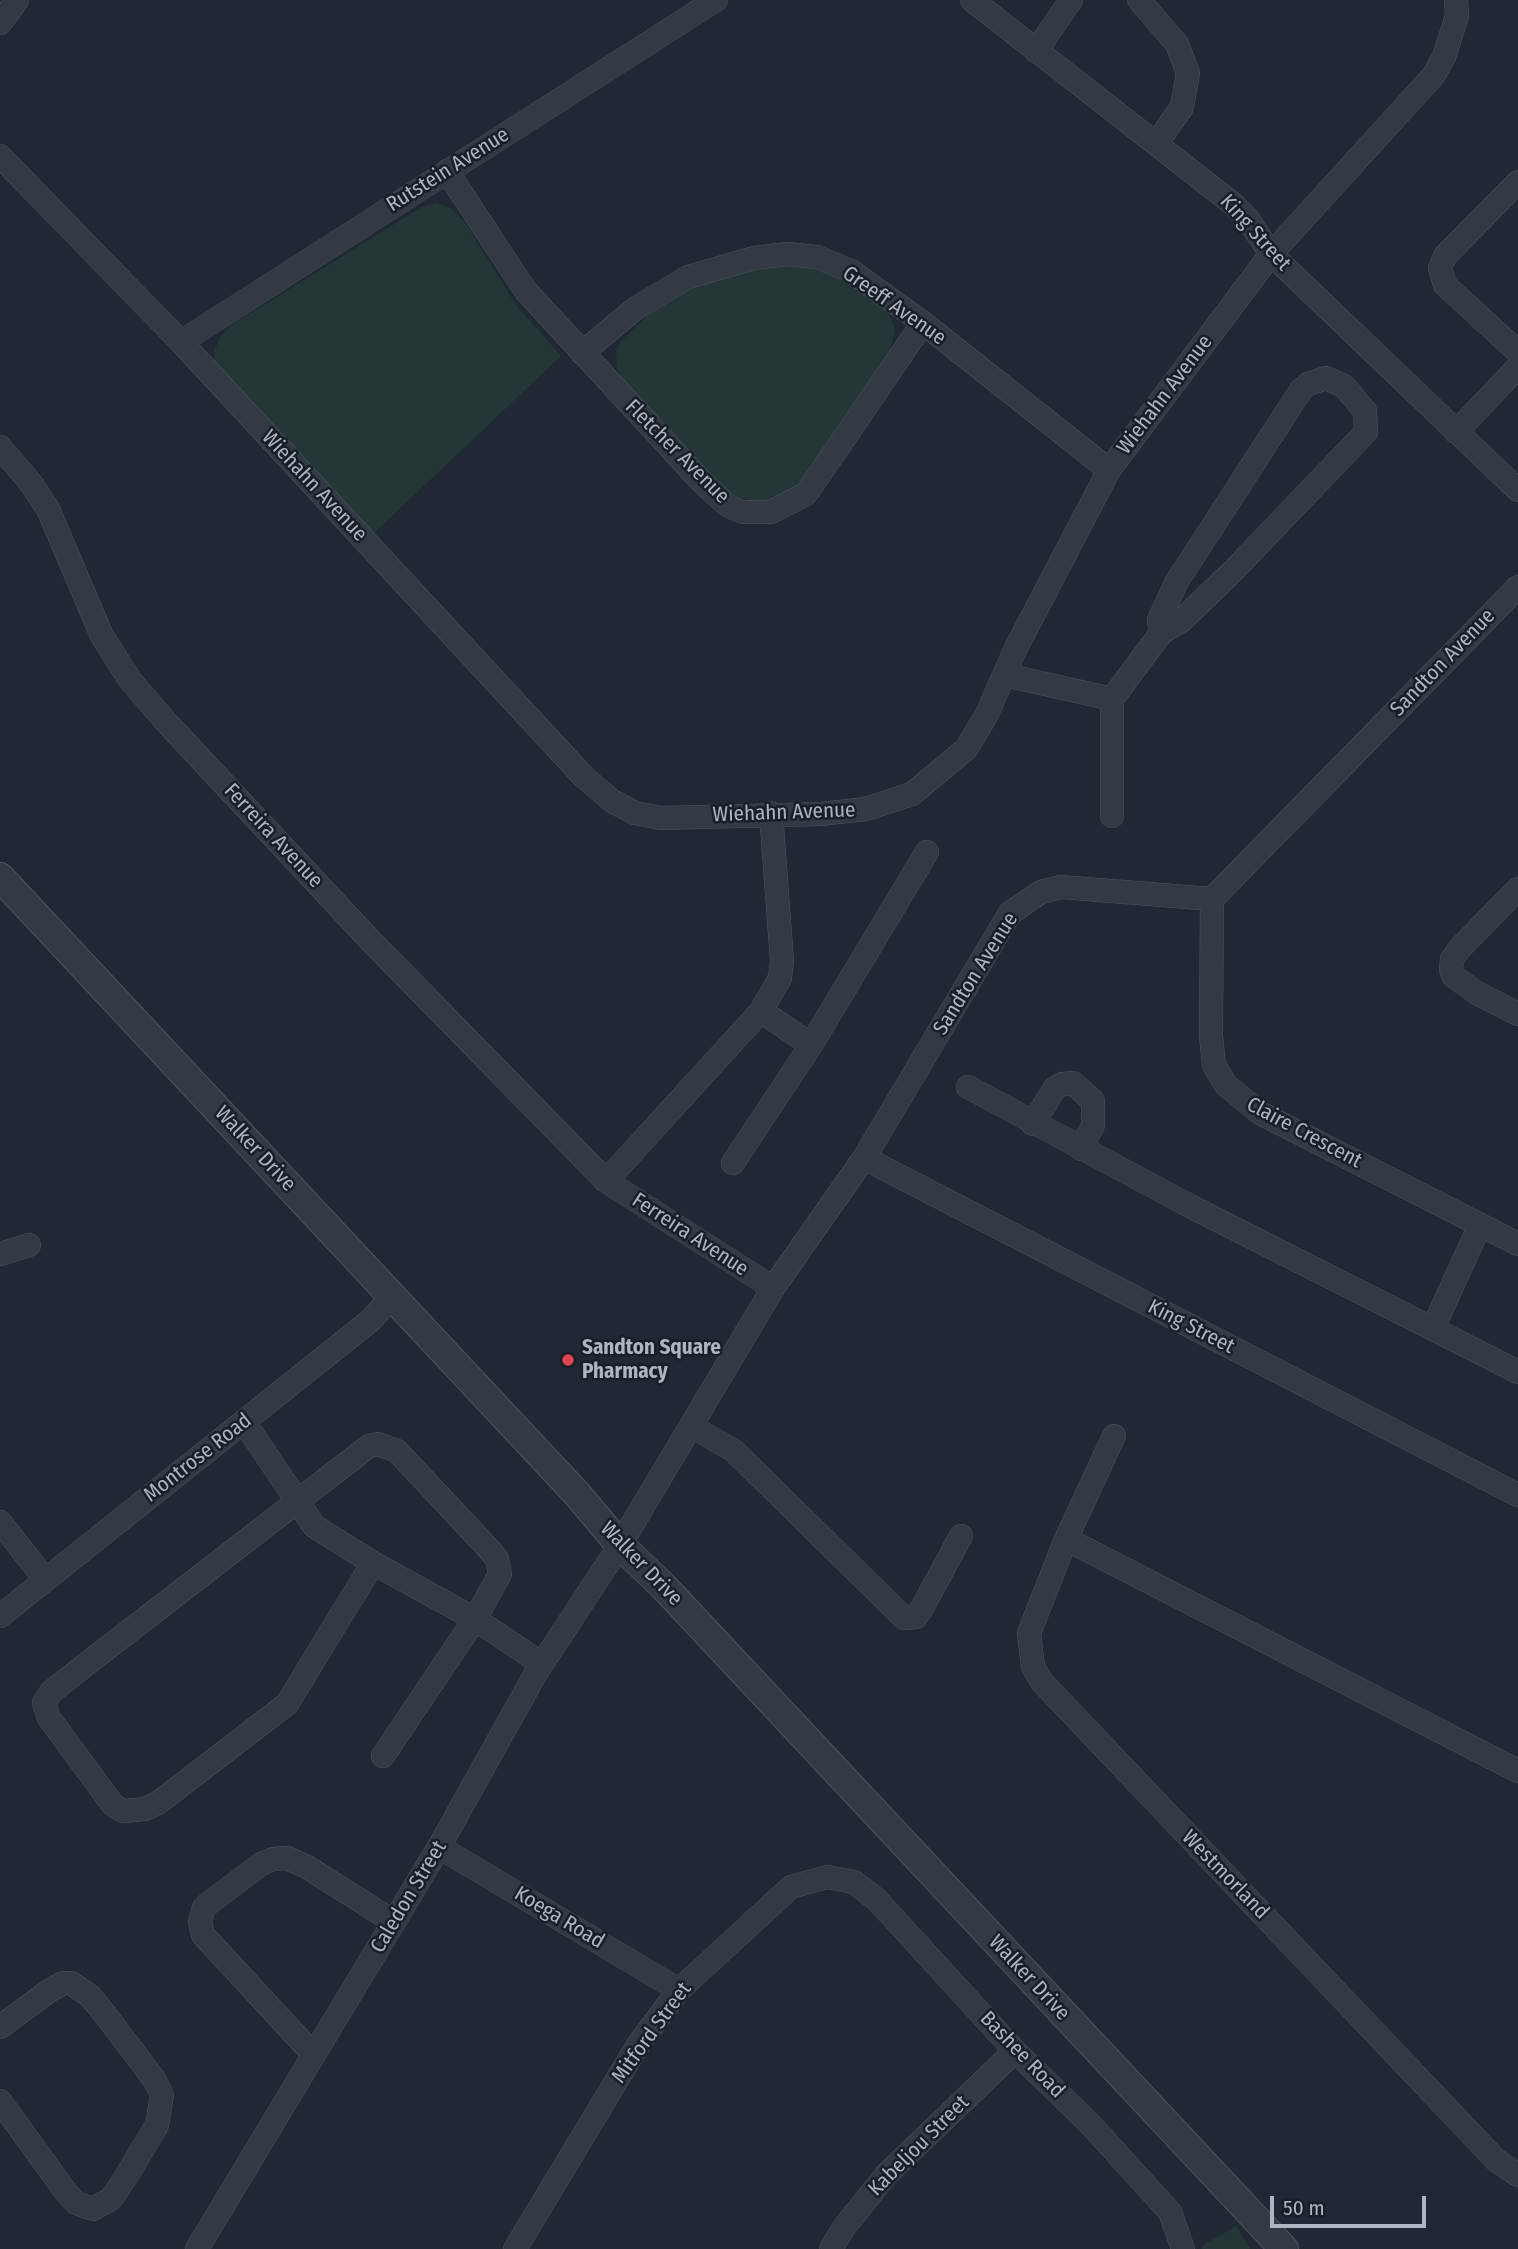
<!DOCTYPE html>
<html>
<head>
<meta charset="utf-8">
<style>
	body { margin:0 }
	#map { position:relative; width:1518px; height:2249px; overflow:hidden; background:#202833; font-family:"Fira Sans Condensed",sans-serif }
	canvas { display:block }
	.scale { position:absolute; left:1270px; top:2196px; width:156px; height:32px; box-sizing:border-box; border:4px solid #adb5c1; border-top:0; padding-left:9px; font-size:21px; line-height:24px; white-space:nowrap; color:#adb5c1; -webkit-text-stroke:5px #191f28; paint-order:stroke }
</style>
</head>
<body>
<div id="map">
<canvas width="1518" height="2249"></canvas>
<div class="scale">50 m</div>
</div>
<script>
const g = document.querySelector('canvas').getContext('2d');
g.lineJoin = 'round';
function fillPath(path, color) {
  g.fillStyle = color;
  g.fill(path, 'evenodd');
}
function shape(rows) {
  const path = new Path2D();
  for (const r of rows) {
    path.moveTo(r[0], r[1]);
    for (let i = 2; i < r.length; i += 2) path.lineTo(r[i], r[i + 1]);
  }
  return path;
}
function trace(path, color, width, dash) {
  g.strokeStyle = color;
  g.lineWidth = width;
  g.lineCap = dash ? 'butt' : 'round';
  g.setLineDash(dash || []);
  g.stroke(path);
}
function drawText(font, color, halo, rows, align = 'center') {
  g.font = font + ' "Fira Sans Condensed",sans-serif';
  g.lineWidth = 5;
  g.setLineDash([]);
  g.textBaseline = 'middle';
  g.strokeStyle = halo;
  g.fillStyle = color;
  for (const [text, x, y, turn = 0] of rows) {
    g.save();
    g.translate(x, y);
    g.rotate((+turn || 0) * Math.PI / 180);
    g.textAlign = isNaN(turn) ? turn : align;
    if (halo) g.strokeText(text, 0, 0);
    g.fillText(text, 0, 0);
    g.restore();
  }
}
fillPath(shape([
	[436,203,450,208,464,221,516,305,561,356,373,534,213,367,215,349,221,336,233,324,422,207],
	[773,265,808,266,841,277,884,308,893,322,895,331,890,350,799,487,771,502,755,501,736,496,722,486,625,382,617,369,616,353,620,342,657,306,688,285],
	[1236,2226,1250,2249,1202,2249,1202,2246]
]), '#253636');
const minor = shape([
	[972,0,1233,204,1247,218,1271,254,1518,490],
	[1139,0,1177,44,1188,73,1182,107,1156,144],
	[0,23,17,0],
	[1036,51,1071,0],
	[0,156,181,342,584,777,612,801,635,813,661,818,821,814,866,809,912,794,966,749,986,716,1016,648,1109,470,1271,254,1433,76,1444,57,1457,16,1456,0],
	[447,171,525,290,702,482,727,505,742,512,771,512,806,494,923,323],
	[1518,182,1445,256,1440,268,1445,285,1518,352],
	[181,342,716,0],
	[582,353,636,308,688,277,754,258,787,254,817,257,851,271,923,323,1109,470],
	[1456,432,1518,367],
	[0,447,30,482,48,509,102,636,130,680,168,724,369,939,606,1181,773,1288],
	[1005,675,1112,699,1112,816],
	[1112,699,1161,633,1181,621,1233,571,1366,432,1365,411,1344,386,1326,378,1308,384,1301,390,1176,583,1159,620,1161,633],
	[1518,889,1460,948,1452,959,1451,969,1453,976,1477,993,1518,1014],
	[1212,899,1211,1036,1214,1065,1226,1085,1260,1113,1518,1244],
	[761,1011,811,1045],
	[968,1087,1188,1205,1518,1372],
	[1033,1124,1054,1089,1062,1084,1073,1083,1093,1101,1093,1125,1081,1149],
	[864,1158,1518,1495],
	[733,1163,811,1045,927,852],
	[606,1181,761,1011,780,978,782,961,771,813],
	[0,1254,29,1245],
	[1433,1328,1480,1225],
	[244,1422,314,1526,373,1563,475,1619,542,1664],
	[691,1426,734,1451,904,1618,916,1617,922,1608,961,1536],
	[1114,1436,1066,1539,1029,1633,1033,1667,1042,1682,1496,2160,1518,2175],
	[0,1522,45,1579],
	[1066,1539,1518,1771],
	[373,1563,287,1704,158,1803,145,1809,123,1811,113,1805,49,1718,44,1703,51,1692,84,1666,369,1446,378,1444,397,1451,487,1547,497,1559,500,1574,475,1619,383,1756],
	[0,1616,371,1320,392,1296],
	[439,1847,679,1990],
	[0,2027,49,1991,63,1983,71,1983,90,1996,104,2013,154,2079,162,2095,157,2125,124,2180,111,2199,93,2209,76,2203,66,2192,0,2101],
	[314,2055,203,1935,200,1922,204,1907,261,1864,273,1859,287,1858,307,1867,394,1922],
	[197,2249,439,1847,536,1673,620,1545,773,1288,864,1158,1010,913,1041,892,1061,887,1212,899,1518,587],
	[515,2249,638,2045,679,1990,791,1887,827,1877,854,1882,877,1900,1015,2051,1091,2125,1170,2212,1183,2249],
	[831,2249,845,2226,886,2175,1015,2051]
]);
const tertiary = shape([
	[0,877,578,1495,620,1545,664,1587,1284,2249]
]);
trace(minor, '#4d555f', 24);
trace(tertiary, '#4d555f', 30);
trace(minor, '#333a44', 23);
trace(tertiary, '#333a44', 28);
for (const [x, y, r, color] of [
	[568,1360,7,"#e0444e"]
]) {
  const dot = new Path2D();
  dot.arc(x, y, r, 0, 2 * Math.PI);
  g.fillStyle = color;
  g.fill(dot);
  trace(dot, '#191f28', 2.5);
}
drawText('21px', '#adb5c1', '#191f28', [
	["Rutstein Avenue",448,170,-32],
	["King Street",1255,233,48],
	["Greeff Avenue",894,306,35],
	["Wiehahn Avenue",1165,395,-53],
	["Fletcher Avenue",677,452,45],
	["Wiehahn Avenue",314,486,47],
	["Sandton Avenue",1443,663,-46],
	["Wiehahn Avenue",784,813,-2],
	["Ferreira Avenue",273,836,47],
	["Sandton Avenue",976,974,-58],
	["Claire Crescent",1304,1133,28],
	["Walker Drive",255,1149,47],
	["Ferreira Avenue",690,1235,33],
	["King Street",1191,1327,27],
	["Montrose Road",198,1458,-38],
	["Walker Drive",641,1564,46],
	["Westmorland",1225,1875,46],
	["Caledon Street",409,1897,-59],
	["Koega Road",559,1918,31],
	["Walker Drive",1029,1978,47],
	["Mitford Street",652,2033,-54],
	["Bashee Road",1022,2055,46],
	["Kabeljou Street",919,2146,-45]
]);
drawText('bold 21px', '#adb5c1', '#191f28', [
	["Sandton Square",582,1348],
	["Pharmacy",582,1372]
], 'left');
</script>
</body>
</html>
